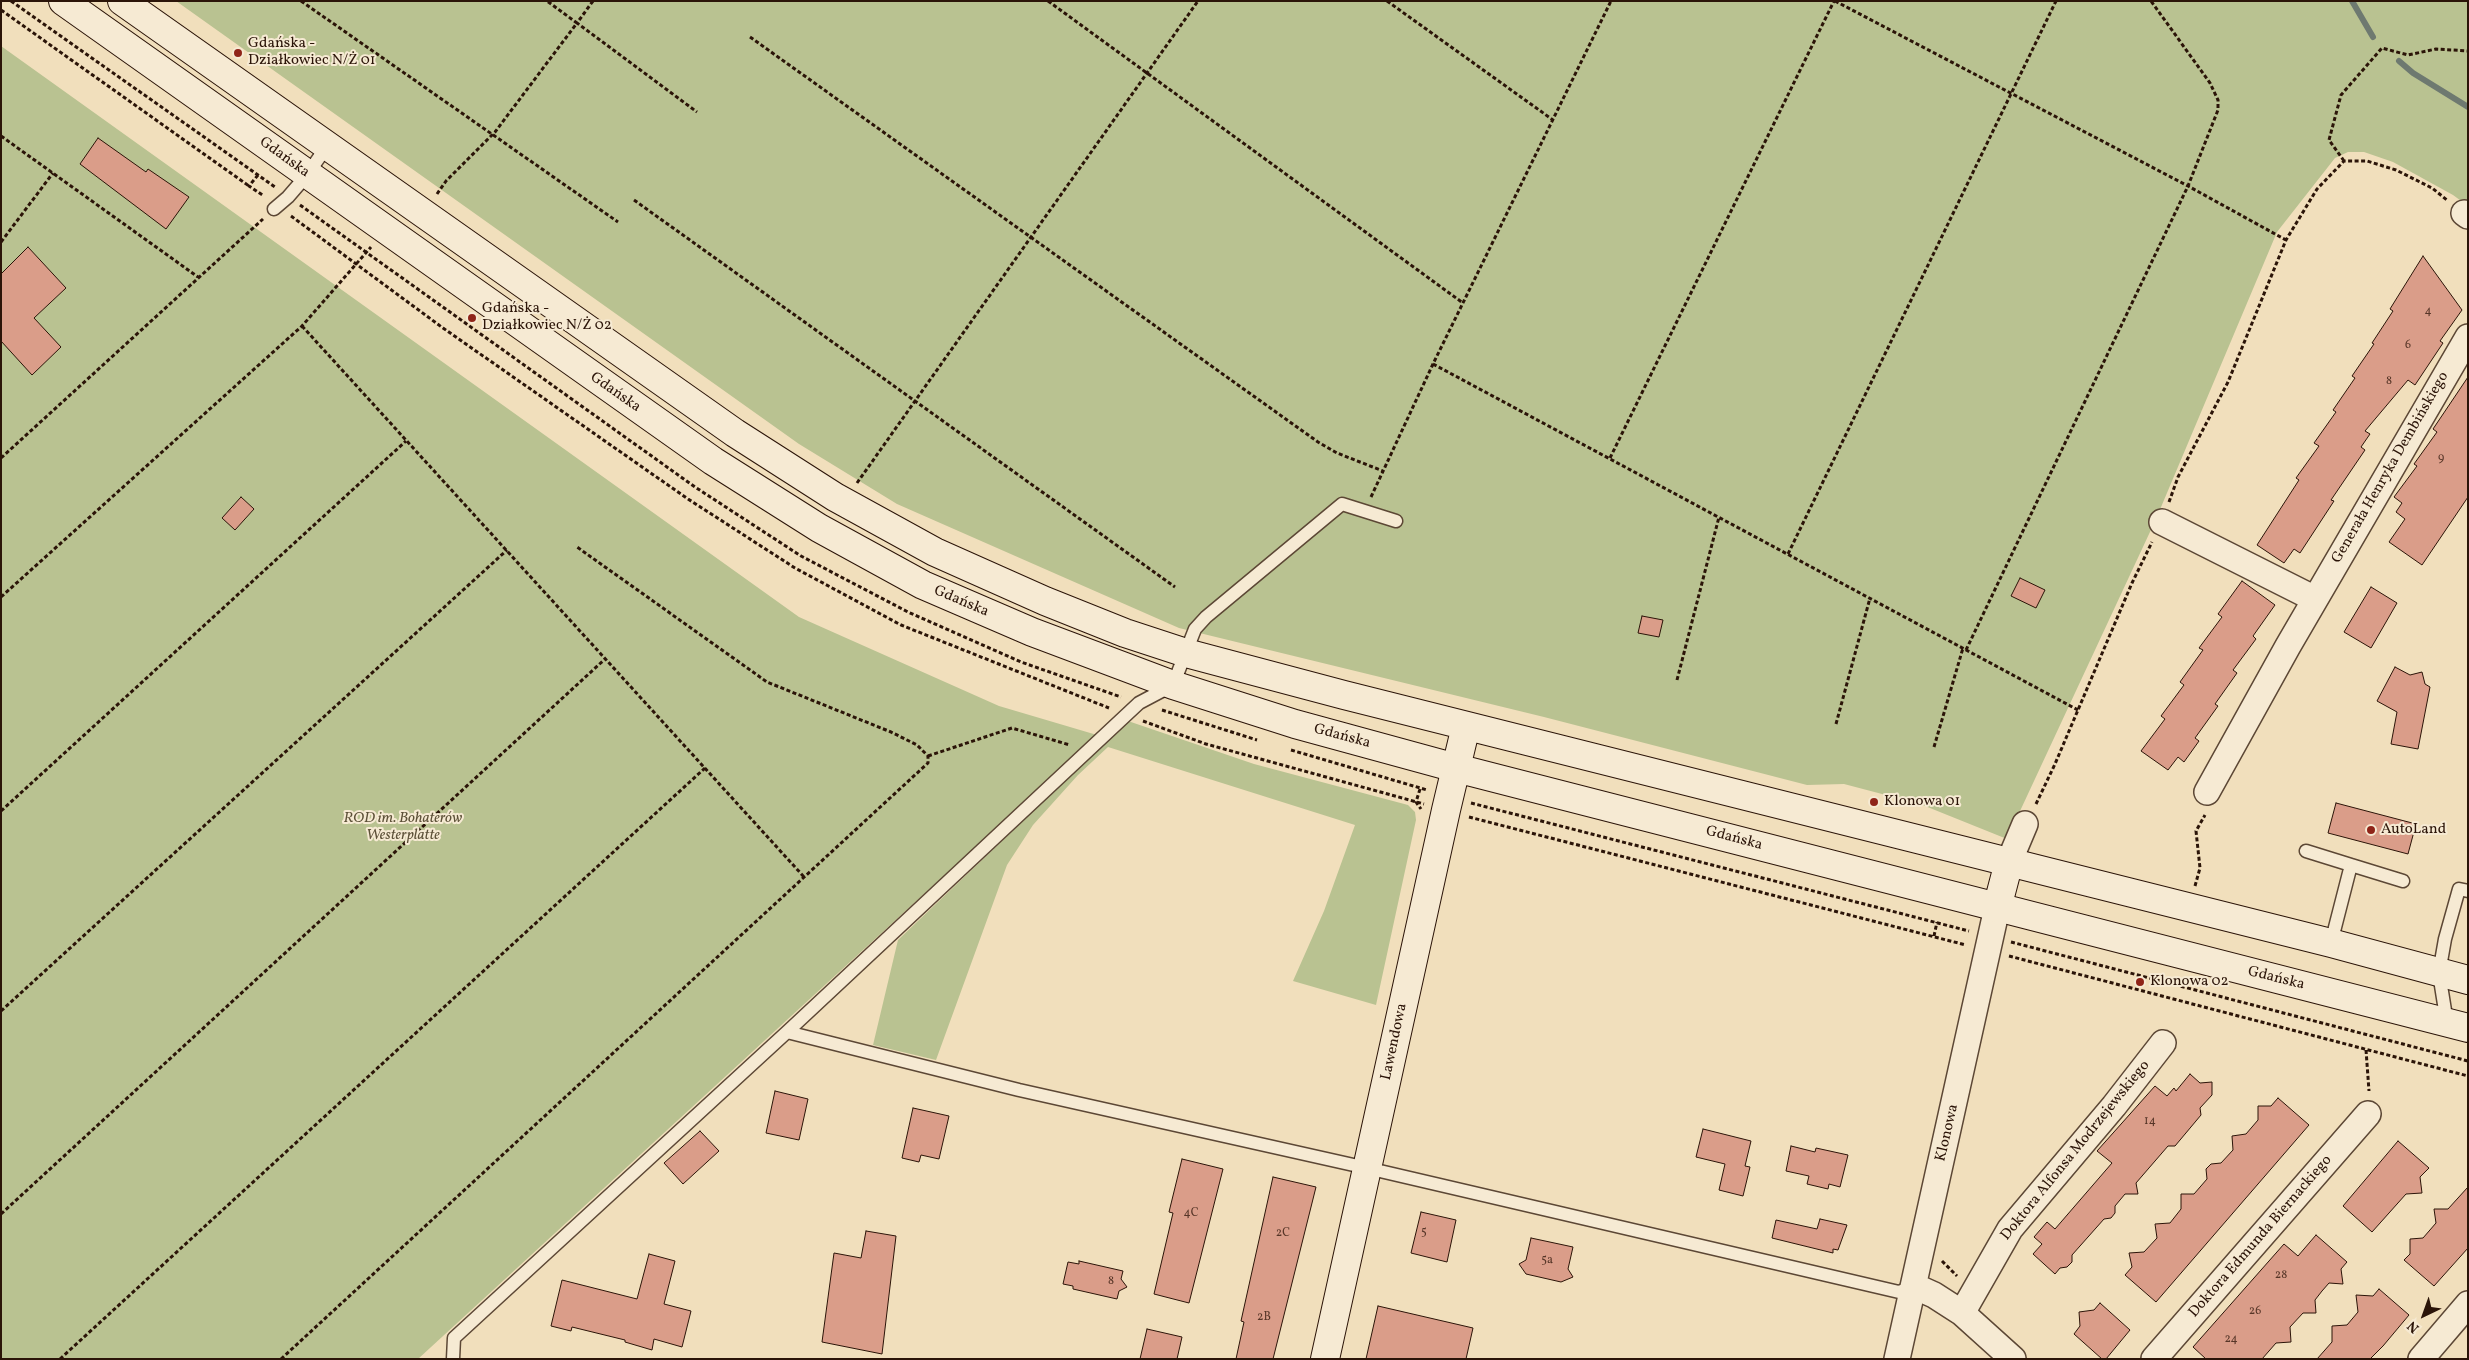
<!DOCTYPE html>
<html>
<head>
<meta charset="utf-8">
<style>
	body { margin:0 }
	#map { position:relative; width:2469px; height:1360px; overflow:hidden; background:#f1dfbc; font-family:Vollkorn,serif }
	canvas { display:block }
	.frame { position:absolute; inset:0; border:2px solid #2b1408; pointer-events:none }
	.north { position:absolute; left:2399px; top:1290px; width:50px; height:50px; -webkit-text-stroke:4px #f6ead3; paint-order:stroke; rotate:222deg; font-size:14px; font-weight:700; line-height:20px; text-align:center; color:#2b1408 }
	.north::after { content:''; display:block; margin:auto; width:18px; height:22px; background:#2b1408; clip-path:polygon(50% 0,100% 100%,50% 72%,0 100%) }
</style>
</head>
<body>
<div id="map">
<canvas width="2469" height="1360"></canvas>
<div class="frame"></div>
<div class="north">N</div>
</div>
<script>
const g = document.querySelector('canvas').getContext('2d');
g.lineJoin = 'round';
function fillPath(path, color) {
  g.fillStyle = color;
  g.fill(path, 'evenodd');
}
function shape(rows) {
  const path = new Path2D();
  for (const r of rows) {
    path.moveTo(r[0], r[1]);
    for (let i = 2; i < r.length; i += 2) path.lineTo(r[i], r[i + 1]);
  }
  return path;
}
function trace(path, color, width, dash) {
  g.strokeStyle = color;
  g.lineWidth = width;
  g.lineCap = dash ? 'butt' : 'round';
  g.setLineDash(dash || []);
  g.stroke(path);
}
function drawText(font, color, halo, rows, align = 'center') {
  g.font = font + ' Vollkorn,serif';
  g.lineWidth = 4;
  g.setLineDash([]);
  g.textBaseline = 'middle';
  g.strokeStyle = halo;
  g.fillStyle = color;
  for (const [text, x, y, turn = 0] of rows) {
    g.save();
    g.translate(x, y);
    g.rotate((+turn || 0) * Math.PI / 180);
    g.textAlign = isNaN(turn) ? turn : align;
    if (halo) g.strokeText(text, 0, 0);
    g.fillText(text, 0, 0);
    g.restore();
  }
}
fillPath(shape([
	[176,1,2468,1,2468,206,2453,195,2393,162,2364,152,2348,152,2335,158,2277,232,2156,519,2007,839,1920,804,1844,784,1807,785,1544,717,1179,628,897,504,799,444],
	[1,46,799,617,999,706,1097,735,418,1359,1,1359],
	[1128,721,1254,764,1408,805,1415,812,1416,820,1376,1005,1293,981,1324,911,1355,825,1108,747,1078,775,1033,825,1007,865,936,1060,873,1045,898,940]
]), '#b9c291');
trace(shape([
	[2352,1,2373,37],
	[2399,61,2413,73,2468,107]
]), '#6e7970', 6);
const building = shape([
	[98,138,146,172,148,169,189,197,166,229,80,164,98,138],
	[28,247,66,288,34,318,61,347,32,375,1,341,1,274,28,247],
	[2423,256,2462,310,2440,341,2443,343,2415,385,2408,380,2365,431,2370,434,2361,447,2365,450,2331,500,2334,501,2300,553,2294,549,2284,563,2257,545,2299,480,2296,478,2319,446,2314,443,2336,412,2333,410,2355,378,2352,376,2374,344,2372,343,2393,311,2390,309,2423,256],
	[2468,377,2468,497,2422,565,2389,542,2405,519,2396,512,2402,503,2394,497,2417,466,2414,464,2437,432,2433,429,2468,377],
	[241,497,254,509,235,530,222,518,241,497],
	[2020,578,2045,590,2036,608,2011,596,2020,578],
	[2242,581,2275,605,2253,636,2256,639,2233,670,2237,673,2215,704,2218,706,2195,738,2199,741,2184,762,2178,757,2168,770,2141,751,2165,719,2161,716,2184,685,2180,682,2203,650,2199,648,2222,617,2218,614,2242,581],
	[2371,587,2397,603,2371,648,2344,632,2371,587],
	[1642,616,1663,620,1659,637,1638,633,1642,616],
	[2395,667,2410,675,2422,672,2425,684,2430,687,2418,749,2391,744,2397,712,2377,701,2395,667],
	[2336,803,2416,824,2408,854,2328,833,2336,803],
	[2190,1074,2200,1083,2212,1082,2212,1095,2200,1108,2201,1115,2175,1146,2168,1146,2136,1183,2138,1194,2125,1194,2115,1206,2115,1213,2111,1218,2104,1219,2072,1255,2072,1262,2067,1267,2060,1268,2055,1274,2033,1254,2042,1244,2034,1237,2047,1222,2055,1229,2112,1163,2097,1151,2155,1086,2167,1096,2174,1088,2176,1091,2190,1074],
	[775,1091,808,1099,799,1140,766,1133,775,1091],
	[2278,1098,2309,1125,2156,1302,2125,1275,2132,1267,2129,1253,2144,1252,2157,1238,2155,1224,2170,1223,2181,1209,2181,1194,2194,1194,2207,1179,2206,1169,2211,1164,2221,1163,2233,1150,2232,1136,2246,1134,2258,1120,2258,1106,2271,1106,2278,1098],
	[913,1108,949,1116,939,1159,921,1155,919,1162,902,1158,913,1108],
	[1703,1129,1751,1141,1745,1166,1750,1167,1743,1196,1719,1190,1725,1164,1696,1157,1703,1129],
	[700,1131,719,1151,683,1184,664,1163,700,1131],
	[2398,1141,2429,1168,2420,1177,2422,1193,2406,1194,2372,1232,2343,1206,2398,1141],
	[1791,1146,1815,1152,1816,1148,1848,1155,1840,1187,1829,1184,1828,1189,1807,1184,1809,1176,1786,1171,1791,1146],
	[1182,1159,1223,1169,1189,1303,1154,1294,1173,1213,1169,1212,1182,1159],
	[1273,1177,1316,1187,1273,1359,1236,1359,1244,1322,1241,1321,1273,1177],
	[2468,1187,2468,1248,2434,1286,2404,1260,2410,1254,2410,1239,2423,1238,2436,1223,2434,1209,2448,1209,2468,1187],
	[1421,1212,1456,1220,1447,1262,1411,1253,1421,1212],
	[1820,1219,1847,1225,1838,1250,1833,1249,1833,1253,1772,1238,1776,1220,1817,1229,1820,1219],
	[866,1231,896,1236,882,1354,822,1342,834,1253,861,1258,866,1231],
	[2316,1235,2347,1262,2341,1269,2343,1284,2329,1283,2322,1291,2315,1300,2316,1313,2303,1313,2290,1327,2291,1342,2276,1343,2262,1359,2206,1359,2193,1347,2284,1244,2298,1256,2316,1235],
	[1531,1238,1573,1247,1568,1269,1573,1277,1561,1282,1526,1274,1519,1264,1526,1260,1531,1238],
	[649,1254,675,1261,664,1304,691,1311,682,1347,654,1339,652,1350,625,1342,625,1340,572,1327,571,1331,551,1326,562,1280,637,1299,649,1254],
	[1079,1261,1123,1271,1121,1279,1127,1287,1119,1291,1117,1299,1073,1289,1073,1286,1063,1284,1068,1262,1079,1264,1079,1261],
	[2379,1289,2409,1315,2383,1346,2370,1359,2317,1359,2332,1342,2332,1326,2347,1325,2358,1312,2356,1295,2373,1296,2379,1289],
	[2100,1303,2130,1330,2106,1359,2102,1359,2074,1334,2080,1326,2079,1312,2094,1310,2100,1303],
	[1378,1306,1473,1328,1466,1359,1366,1359,1378,1306],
	[1147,1329,1182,1337,1177,1359,1140,1359,1147,1329]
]);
fillPath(building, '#da9d89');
trace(building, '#2b1408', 1);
const lane = shape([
	[274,209,288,197,307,175,327,146],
	[2306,851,2351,865],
	[2331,943,2351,865,2403,881],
	[2447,1023,2439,973,2445,939,2459,889,2468,891],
	[787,1032,1019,1090,1367,1168,1899,1292,1914,1286],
	[453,1359,454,1338,787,1032,1139,703,1173,685,1195,629,1206,617,1342,504,1396,521]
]);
const street = shape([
	[2464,213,2468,216],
	[2162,522,2315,599],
	[2207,792,2288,646,2468,337],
	[2009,862,2025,824],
	[1914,1286,1934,1295,1962,1313,2013,1359],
	[1962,1313,2010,1229,2114,1106,2163,1043],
	[1897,1359,1997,908],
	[2154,1359,2368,1114],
	[2421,1359,2468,1304]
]);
const secondary = shape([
	[63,1,713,461,819,528,923,585,1032,632,1173,685,1295,724,1456,768,2468,1028],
	[122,1,735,433,835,497,935,552,1045,601,1125,633,1186,653,1344,695,2331,943,2468,980],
	[1997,908,2009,862],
	[1325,1359,1446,810,1466,726]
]);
trace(lane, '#5c4735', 15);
trace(street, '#5c4735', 28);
trace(secondary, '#2b1408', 30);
trace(shape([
	[11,1,275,187],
	[301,1,618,222],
	[593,1,577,23,697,112],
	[1048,1,1463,303],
	[1387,1,1553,120],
	[1835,1,2188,186,2286,240],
	[1,10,249,186],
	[750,37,1318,442,1337,453,1383,471],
	[1,136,198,277],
	[2344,161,2329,140,2341,95,2382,48,2408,55,2436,49,2468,51],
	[258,175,249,186,264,196],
	[437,194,446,181,495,132,577,23,547,1],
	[634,200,1175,587],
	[300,205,695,487,801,556,908,612,1021,662,1121,697],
	[291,216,443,328,688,499,795,568,901,625,1109,708],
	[1,242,53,173],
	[302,326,805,878],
	[1433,364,2078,710],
	[1,458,263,219],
	[1610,458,1834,1],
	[857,483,1198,1],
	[1371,497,1433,364,1611,1],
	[2169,502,2178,477,2228,382,2286,240,2317,189,2344,161,2367,161,2396,170,2432,188,2447,200],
	[1788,554,2056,1],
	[1,597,302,326,371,247],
	[1966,650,2188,186,2218,110,2218,100,2210,83,2151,1],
	[1677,680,1719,517],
	[1162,710,1257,740],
	[1143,721,1206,744,1424,804],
	[1836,724,1870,598],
	[1934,747,1963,648],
	[1291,750,1427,790],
	[928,756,1012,728,1070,745],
	[1420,789,1416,802,1421,809],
	[1471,803,1969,931],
	[2036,804,2055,764,2132,583,2152,542],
	[1,811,406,441],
	[1469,817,1966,945],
	[2195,886,2200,868,2196,831,2205,815],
	[1934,936,1937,922],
	[2011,942,2468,1061],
	[2009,956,2468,1076],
	[1,1011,507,550],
	[2366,1050,2369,1091],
	[1,1214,605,659],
	[1942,1261,1957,1276],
	[60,1359,705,768],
	[281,1359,928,763,928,756,917,745,891,732,767,682,577,547]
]), '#2b1408', 3, [4, 2.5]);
trace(lane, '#f6ead3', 12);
trace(street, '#f6ead3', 25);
trace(secondary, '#f6ead3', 28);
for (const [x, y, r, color] of [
	[238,53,5,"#8f2418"],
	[472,318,5,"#8f2418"],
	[1874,802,5,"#8f2418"],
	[2371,830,5,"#8f2418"],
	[2140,982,5,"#8f2418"]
]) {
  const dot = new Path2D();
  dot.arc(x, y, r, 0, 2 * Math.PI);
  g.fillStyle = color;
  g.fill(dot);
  trace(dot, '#f6ead3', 2);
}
drawText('12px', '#573628', null, [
	["4",2428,312],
	["6",2408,346],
	["8",2389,382],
	["9",2441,459],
	["14",2150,1122],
	["4C",1191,1214],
	["5",1424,1233],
	["2C",1283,1234],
	["5a",1547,1261],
	["28",2281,1276],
	["8",1111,1282],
	["26",2255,1312],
	["2B",1264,1318],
	["24",2231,1340]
]);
drawText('15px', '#2b1408', '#f6ead3', [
	["Gdańska -",248,44],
	["Działkowiec N/Ż 01",248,61],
	["Gdańska -",482,309],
	["Działkowiec N/Ż 02",482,326],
	["Klonowa 01",1884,802],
	["AutoLand",2381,830],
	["Klonowa 02",2150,982]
], 'left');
drawText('15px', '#2b1408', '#f6ead3', [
	["Gdańska",284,158,36],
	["Gdańska",615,393,35],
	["Generała Henryka Dembińskiego",2391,468,-60],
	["Gdańska",961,602,23],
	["Gdańska",1342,737,15],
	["Gdańska",1734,839,15],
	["Gdańska",2276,979,14],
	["Lawendowa",1395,1042,-78],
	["Klonowa",1948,1133,-77],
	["Doktora Alfonsa Modrzejewskiego",2076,1151,-51],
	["Doktora Edmunda Biernackiego",2261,1237,-49]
]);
drawText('italic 15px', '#5d5138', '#f6ead3', [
	["ROD im. Bohaterów",403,819],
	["Westerplatte",403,836]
]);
</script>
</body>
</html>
